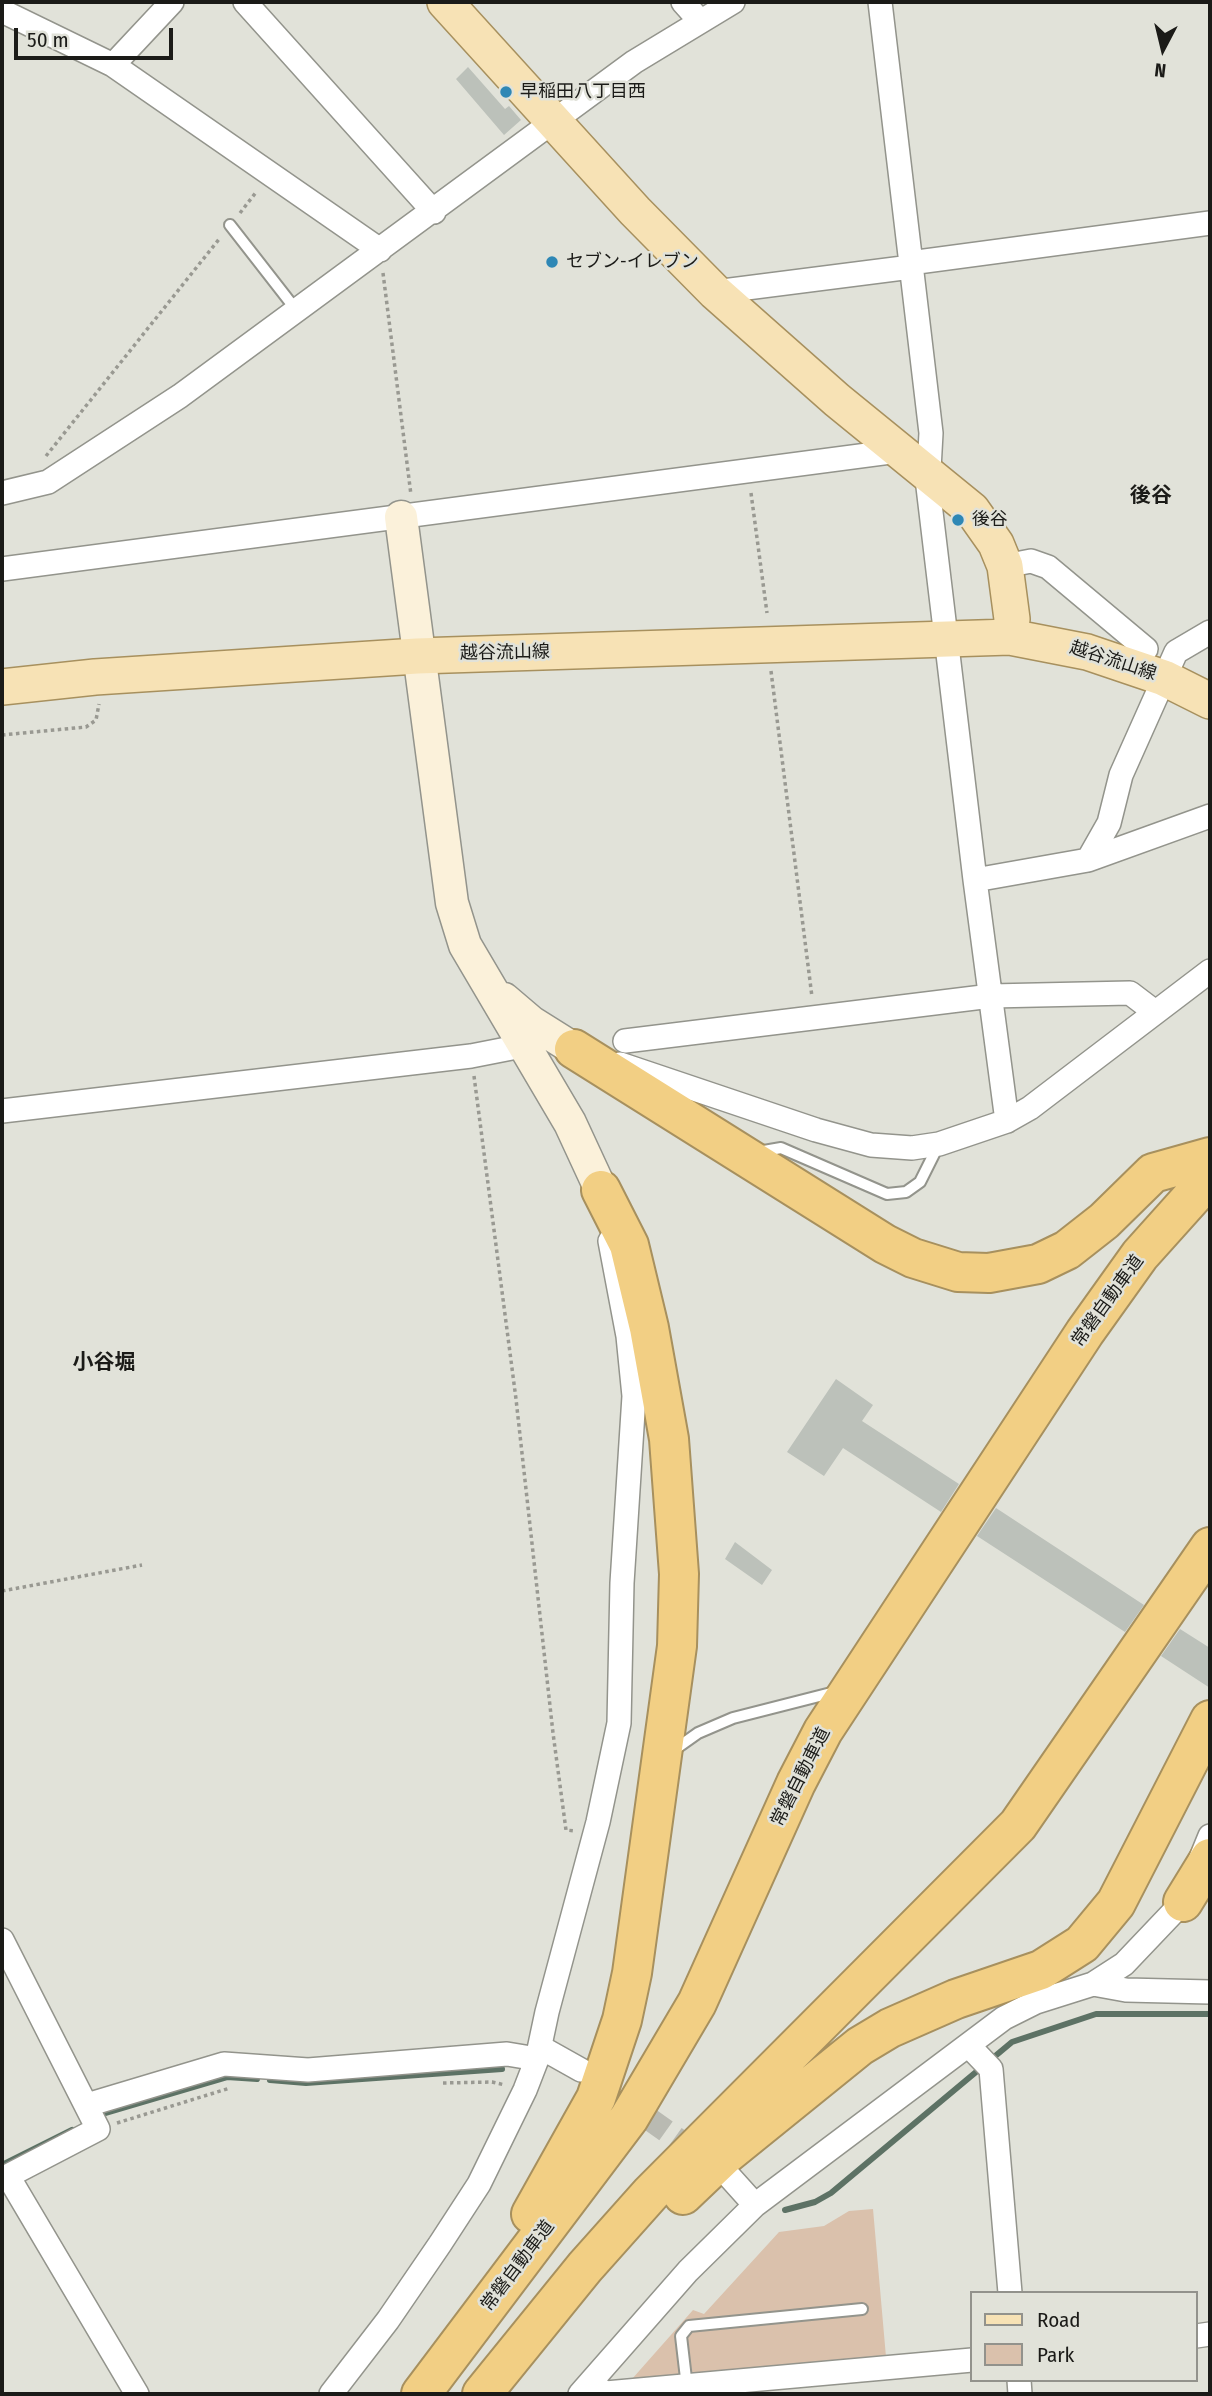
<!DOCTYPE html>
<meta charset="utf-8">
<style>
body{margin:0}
#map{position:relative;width:1212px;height:2396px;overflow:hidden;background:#e1e2d9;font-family:"Fira Sans Condensed",sans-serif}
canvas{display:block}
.frame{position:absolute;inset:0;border:4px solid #1b1b18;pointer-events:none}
.legend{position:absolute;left:970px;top:2291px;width:228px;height:91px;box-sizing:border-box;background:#e1e2d9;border:2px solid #92928c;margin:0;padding:9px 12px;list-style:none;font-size:21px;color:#1b1b18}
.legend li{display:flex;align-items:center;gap:14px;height:35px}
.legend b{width:35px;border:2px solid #92928c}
.north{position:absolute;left:1128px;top:14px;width:70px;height:70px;-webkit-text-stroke:5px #e1e2d9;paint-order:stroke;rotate:187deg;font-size:19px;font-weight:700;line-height:28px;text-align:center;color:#1b1b18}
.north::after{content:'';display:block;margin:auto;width:24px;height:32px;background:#1b1b18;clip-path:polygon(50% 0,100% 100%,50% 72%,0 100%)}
.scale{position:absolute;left:14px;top:28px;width:159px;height:32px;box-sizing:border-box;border:4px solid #1b1b18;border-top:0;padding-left:9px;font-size:21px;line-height:24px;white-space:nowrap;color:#1b1b18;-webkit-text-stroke:5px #e1e2d9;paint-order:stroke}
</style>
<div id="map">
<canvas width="1212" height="2396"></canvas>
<div class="frame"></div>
<ul class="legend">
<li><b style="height:9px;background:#f7e2b5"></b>Road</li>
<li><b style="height:19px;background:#dac1ac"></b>Park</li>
</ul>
<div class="north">N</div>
<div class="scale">50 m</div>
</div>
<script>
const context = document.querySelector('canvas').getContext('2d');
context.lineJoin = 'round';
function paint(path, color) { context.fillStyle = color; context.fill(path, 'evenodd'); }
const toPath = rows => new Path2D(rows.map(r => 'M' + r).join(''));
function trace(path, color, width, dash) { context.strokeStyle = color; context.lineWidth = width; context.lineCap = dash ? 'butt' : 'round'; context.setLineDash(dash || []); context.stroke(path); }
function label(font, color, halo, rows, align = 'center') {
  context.font = font + ' "Fira Sans Condensed","Noto Sans JP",sans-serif'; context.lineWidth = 5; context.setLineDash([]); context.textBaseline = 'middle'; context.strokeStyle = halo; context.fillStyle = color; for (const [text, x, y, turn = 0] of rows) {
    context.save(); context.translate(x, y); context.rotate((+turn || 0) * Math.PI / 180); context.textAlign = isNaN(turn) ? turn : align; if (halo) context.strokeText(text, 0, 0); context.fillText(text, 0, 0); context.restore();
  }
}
paint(toPath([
 [873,2209,886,2357,632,2379,693,2310,704,2314,779,2232,824,2226,849,2211]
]), '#dac1ac');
trace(toPath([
 [270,2080,306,2083,502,2069],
 [105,2113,227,2077,257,2079],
 [2,2165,72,2130],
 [785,2210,815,2202,831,2193,1012,2042,1096,2014,1210,2014]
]), '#5d7265', 6);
paint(toPath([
 [468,67,505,109,509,106,521,120,504,135,456,79],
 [836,1379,873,1405,862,1421,959,1484,941,1512,843,1448,824,1476,787,1452],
 [996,1508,1144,1605,1125,1632,977,1536],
 [735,1542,772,1570,762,1585,725,1559],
 [1180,1629,1210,1648,1210,1688,1161,1656]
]), '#bcc1ba');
trace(toPath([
 [592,2078,701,2156]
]), '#b9bab2', 23, [23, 11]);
const lane = toPath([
 [230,225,297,311],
 [758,1152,781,1148,887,1194,906,1192,920,1182,938,1146],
 [674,1750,698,1733,733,1718,835,1692],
 [687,2387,681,2336,689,2326,862,2309]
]);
const street = toPath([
 [245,2,434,212],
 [683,2,700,21],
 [880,2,931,433,928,487,975,880,1007,1121],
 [2,11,113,65,380,250],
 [113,65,172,2],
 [910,263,1210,223],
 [715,292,911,267],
 [2,493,48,482,180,396,634,62,733,2],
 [1005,566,1031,561,1048,567,1146,649],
 [2,569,898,451],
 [1088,860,1109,823,1121,775,1176,652,1210,632],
 [975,880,1088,860,1210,816],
 [625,1041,991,996,1130,993,1155,1012],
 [620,1064,816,1130,871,1145,912,1148,939,1144,1007,1121,1030,1108,1210,971],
 [2,1111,471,1056,522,1046],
 [2,1940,98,2129,2,2179],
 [1093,1984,1126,1990,1210,1992],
 [969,2046,991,2069,1010,2293],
 [540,2047,581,2070],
 [87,2105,224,2064,308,2070,507,2054,537,2059],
 [728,2175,755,2205],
 [8,2176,137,2394],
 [1196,2336,1210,2334],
 [1019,2380,1020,2394],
 [589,2384,606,2393,972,2360],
 [331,2394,388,2320,440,2244,479,2184,525,2090,537,2059,547,2012,598,1822,619,1723,622,1583,634,1396,628,1336,610,1241],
 [580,2394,688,2271,755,2205,1004,2018,1036,2002,1093,1984,1124,1964,1183,1902,1210,1836]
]);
const secondary = toPath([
 [401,517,452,903,465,945,570,1123,601,1190],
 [504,999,531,1022,574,1049]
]);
const primary = toPath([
 [445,2,635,211,715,292,837,400,972,510,996,544,1005,566,1012,619,1010,637],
 [2,687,95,677,417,656,1010,637,1087,652,1164,678,1210,701]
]);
const highway = toPath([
 [574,1049,885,1244,913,1258,958,1272,989,1273,1038,1264,1067,1250,1104,1221,1153,1173,1210,1157],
 [1183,1902,1210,1858],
 [683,2195,724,2156,860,2046,890,2028,956,1999,1041,1970,1082,1944,1116,1903,1210,1720],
 [531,2214,596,2098,622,2020,632,1973,677,1646,679,1574,669,1439,649,1328,629,1245,601,1190],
 [421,2394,629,2118,697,2003,796,1783,823,1731,1085,1332,1140,1255,1210,1177],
 [482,2394,585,2267,651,2193,1018,1825,1210,1547]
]);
trace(lane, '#93948c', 14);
trace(street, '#93948c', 26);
trace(secondary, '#93948c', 35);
trace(primary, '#a7905e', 38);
trace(highway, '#a7905e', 42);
trace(toPath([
 [240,213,257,191],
 [383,273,411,495],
 [46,456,220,238],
 [751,493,767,613],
 [771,671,812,997],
 [2,735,86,727,96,720,99,704],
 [474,1076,516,1399,553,1733,566,1830,575,1831],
 [2,1591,142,1565],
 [443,2083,492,2082,505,2085],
 [117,2123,230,2088]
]), '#999992', 3.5, [3.5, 3.5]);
trace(lane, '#fff', 10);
trace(street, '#fff', 23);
trace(secondary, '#fbf1da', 32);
trace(primary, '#f7e2b5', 35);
trace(highway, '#f2cf84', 38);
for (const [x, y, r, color] of [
 [506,92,7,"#2e87b5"],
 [552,262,7,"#2e87b5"],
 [958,520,7,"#2e87b5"]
]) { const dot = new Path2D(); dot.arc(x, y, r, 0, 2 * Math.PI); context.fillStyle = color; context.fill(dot); trace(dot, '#e1e2d9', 2.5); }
label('18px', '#1b1b18', '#e1e2d9', [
 ["早稲田八丁目西",520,92],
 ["セブン-イレブン",566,262],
 ["後谷",972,520]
], 'left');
label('18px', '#1b1b18', '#e1e2d9', [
 ["越谷流山線",505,653,-1],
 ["越谷流山線",1113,661,18],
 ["常磐自動車道",1108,1301,-54],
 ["常磐自動車道",801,1777,-63],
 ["常磐自動車道",518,2266,-53]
]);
label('bold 21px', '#1b1b18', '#e1e2d9', [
 ["後谷",1151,496],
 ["小谷堀",104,1363]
]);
</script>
